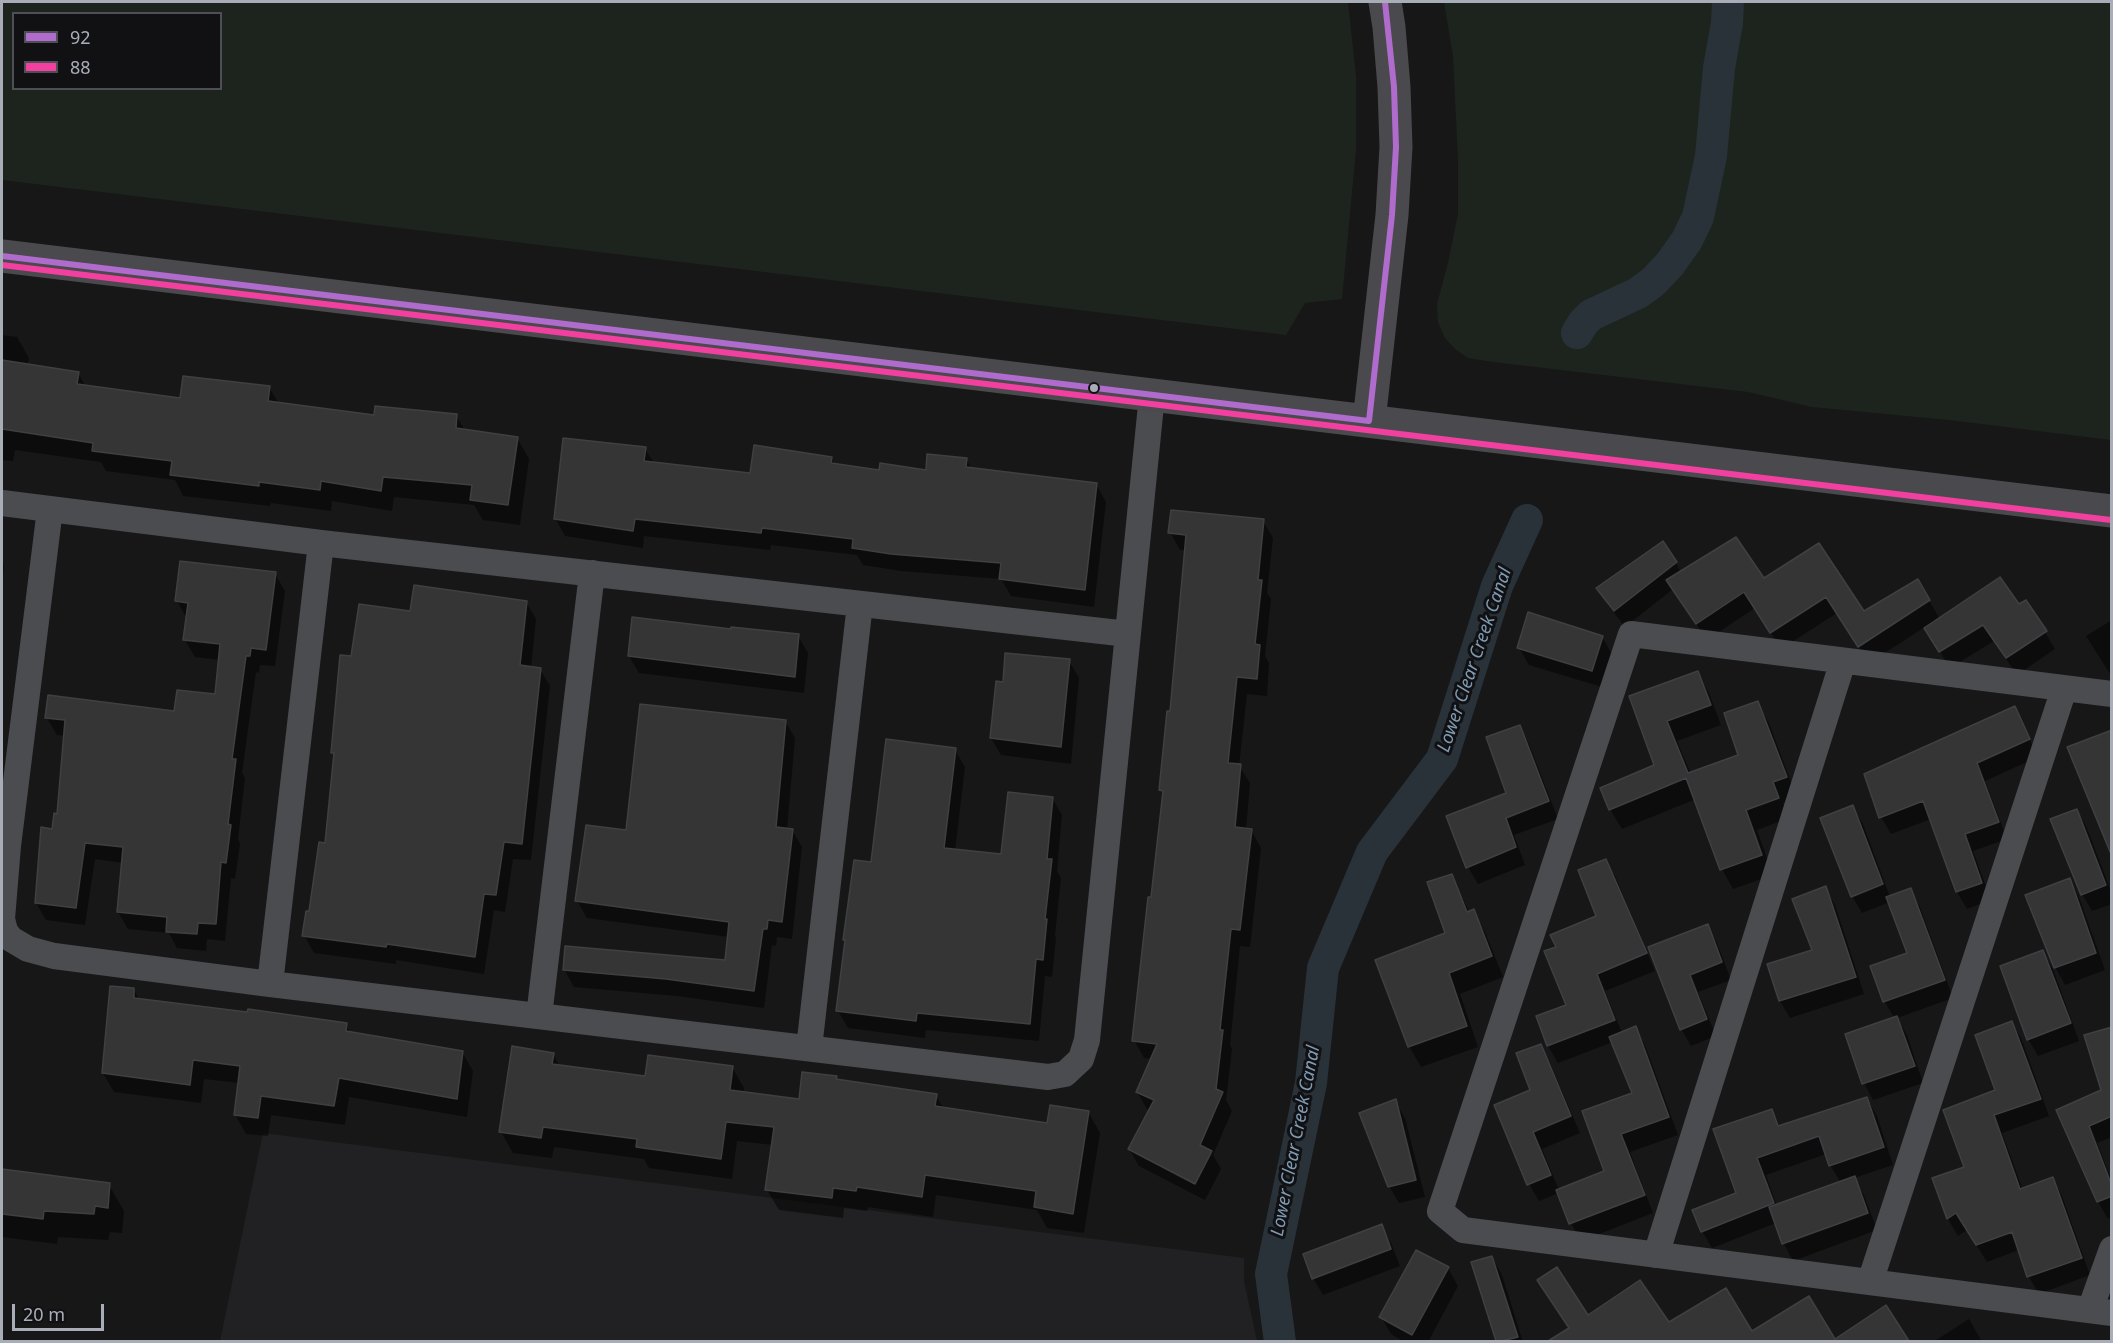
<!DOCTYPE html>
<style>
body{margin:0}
#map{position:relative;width:2113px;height:1343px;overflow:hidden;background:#171717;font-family:"Noto Sans",sans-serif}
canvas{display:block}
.frame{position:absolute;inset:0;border:3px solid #a8adb8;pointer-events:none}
.legend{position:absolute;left:12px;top:12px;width:210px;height:78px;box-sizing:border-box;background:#111113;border:2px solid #4d4f55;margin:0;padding:8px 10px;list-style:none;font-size:18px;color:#a8adb8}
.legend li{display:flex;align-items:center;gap:12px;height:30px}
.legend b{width:30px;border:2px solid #4d4f55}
.scale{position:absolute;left:12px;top:1304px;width:92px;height:27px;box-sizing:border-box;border:3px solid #a8adb8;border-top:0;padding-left:8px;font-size:18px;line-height:21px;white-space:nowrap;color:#a8adb8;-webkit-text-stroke:4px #111113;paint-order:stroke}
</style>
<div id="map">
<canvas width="2113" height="1343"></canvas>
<div class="frame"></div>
<ul class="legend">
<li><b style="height:8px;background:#b06ccc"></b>92</li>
<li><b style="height:8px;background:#f240a1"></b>88</li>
</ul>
<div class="scale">20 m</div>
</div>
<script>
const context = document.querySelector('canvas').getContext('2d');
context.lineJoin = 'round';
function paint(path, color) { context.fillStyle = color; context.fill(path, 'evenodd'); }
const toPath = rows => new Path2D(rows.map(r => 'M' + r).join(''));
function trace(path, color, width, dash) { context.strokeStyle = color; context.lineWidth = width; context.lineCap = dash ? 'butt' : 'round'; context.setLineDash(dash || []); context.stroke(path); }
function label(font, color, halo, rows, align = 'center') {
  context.font = font + ' "Noto Sans",sans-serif'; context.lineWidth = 6; context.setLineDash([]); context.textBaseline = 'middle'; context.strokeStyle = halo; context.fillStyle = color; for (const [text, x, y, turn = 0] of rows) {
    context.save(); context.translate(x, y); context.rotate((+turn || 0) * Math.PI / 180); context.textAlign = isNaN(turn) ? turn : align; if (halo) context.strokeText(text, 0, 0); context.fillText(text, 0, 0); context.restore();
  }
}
paint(toPath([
 [263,1133,1244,1258,1244,1281,1257,1341,220,1341]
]), '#212123');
paint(toPath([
 [2,2,1348,2,1356,76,1356,149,1342,299,1305,303,1286,335,2,180],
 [14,14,220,14,220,88,14,88],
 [1444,2,2111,2,2111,440,1949,420,1812,407,1748,392,1493,362,1468,358,1455,349,1445,338,1438,322,1437,304,1448,263,1458,214,1458,160,1453,56]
]), '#1d241e');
paint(toPath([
 [2,335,17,337,29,358,27,366,78,373,86,387,182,400,269,387,279,404,375,417,456,415,465,431,517,438,529,459,520,525,483,520,474,505,394,497,392,511,332,501,331,511,271,503,270,506,183,496,175,480,106,471,101,462,15,450,13,461,2,460],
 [645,449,654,463,751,475,831,458,835,465,880,472,927,471,966,459,972,469,1096,484,1106,502,1094,607,1011,596,1001,579,901,571,863,565,857,555,771,545,770,550,644,536,643,548,565,536,555,518],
 [1263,521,1273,538,1267,593,1271,599,1265,656,1269,663,1267,696,1247,694,1239,766,1250,783,1246,830,1251,830,1261,848,1250,947,1240,946,1230,1045,1232,1049,1226,1100,1232,1111,1213,1155,1221,1169,1205,1200,1139,1166,1129,1149,1150,1110,1147,1109,1137,1092,1152,1059,1144,1058,1134,1040,1164,796,1161,790,1172,713,1186,550,1180,550,1170,532],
 [1819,545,1863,613,1917,581,1940,619,2018,606,2045,632,2055,649,2017,675,1994,641,1950,668,1925,627,1869,663,1837,613,1781,649,1755,608,1707,640,1673,589,1625,627,1608,605,1598,588,1676,563,1681,573,1763,580],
 [2,561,4,565,2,591],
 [275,574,285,591,275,666,260,665,259,673,256,672,242,773,245,778,238,839,240,844,235,879,231,878,225,941,207,939,206,951,177,948,169,933,128,929,118,912,123,863,95,859,85,925,46,920,36,903,42,829,53,831,58,816,65,736,57,735,47,718,176,712,216,696,220,660,195,657,185,640,187,619,177,601],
 [526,602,536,619,531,668,540,669,550,686,531,860,513,859,505,912,494,910,484,974,396,960,396,964,314,953,304,935,326,844,335,757,332,752,353,658,412,612],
 [2112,620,2112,677,2086,636],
 [732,631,798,636,808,653,804,693,639,673,629,656],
 [1602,637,1612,654,1602,687,1529,665,1519,648],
 [1069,661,1079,678,1071,764,1001,755,991,738,1004,684],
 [1697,673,1709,693,1721,725,1677,741,1691,774,1740,755,1757,703,1769,723,1797,798,1783,803,1789,818,1757,830,1773,875,1733,889,1722,869,1696,799,1622,829,1610,809,1656,766,1631,697],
 [2014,708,2038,757,1985,781,2007,839,1973,851,1991,900,1967,909,1957,892,1931,819,1891,834,1881,817],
 [785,721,795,738,787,829,792,830,802,847,792,939,777,937,776,946,772,945,764,1008,677,996,574,987,564,969,726,961,729,937,587,918,577,901,628,832],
 [1520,727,1529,744,1558,819,1514,835,1525,865,1478,884,1468,867,1507,794],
 [955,750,965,767,955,851,1003,856,1052,798,1062,815,1057,871,1061,878,1055,935,1056,938,1052,977,1045,976,1039,1041,926,1030,925,1038,848,1028,838,1011,846,943,844,939,872,864],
 [1853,807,1863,824,1890,897,1911,890,1920,907,1953,998,1897,1018,1907,1035,1923,1083,1873,1100,1864,1083,1895,1019,1885,1002,1872,967,1908,954,1890,902,1862,913,1852,896],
 [2077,810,2087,828,2112,894,2112,904,2092,911,2082,894],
 [1606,861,1616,878,1655,971,1605,991,1622,1033,1635,1028,1645,1045,1678,1135,1630,1152,1653,1213,1581,1241,1571,1223,1559,1193,1539,1201,1529,1184,1496,1105,1532,1090,1540,1046,1550,1063,1580,1133,1542,1149,1559,1190,1606,1172,1634,1094,1613,1042,1558,1063,1548,1046,1538,1017,1568,1006,1558,948,1598,917],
 [1451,876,1470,913,1473,911,1485,932,1503,977,1460,994,1478,1047,1421,1067,1409,1046,1447,934],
 [2070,880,2079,897,2105,970,2065,985,2055,967],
 [1825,888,1835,905,1864,994,1790,1018,1780,1001,1769,965,1814,951],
 [1707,926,1717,943,1731,980,1698,992,1716,1036,1691,1046,1681,1029,1650,948],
 [2043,952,2053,969,2079,1041,2038,1056,2028,1039],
 [133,989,140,1000,346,1025,351,1033,462,1052,473,1071,467,1117,349,1097,345,1125,271,1115,268,1136,246,1134,235,1114,239,1083,204,1079,201,1103,114,1092,103,1073],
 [2012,1023,2022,1040,2049,1116,2002,1133,2023,1190,2053,1179,2062,1196,2090,1275,2039,1294,2029,1277,2019,1250,1987,1262,1967,1230,1958,1236,1948,1219,1934,1179,1966,1168,1997,1091],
 [553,1054,560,1067,646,1078,732,1067,744,1088,743,1094,800,1100,836,1078,838,1081,936,1096,944,1109,1048,1125,1088,1112,1100,1133,1084,1233,1047,1228,1037,1210,936,1195,933,1217,868,1207,867,1211,844,1208,843,1218,779,1210,767,1190,773,1145,737,1141,732,1179,649,1168,644,1159,554,1147,552,1158,513,1153,501,1132],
 [2112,1088,2112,1137,2097,1143,2112,1181,2112,1217,2108,1219,2098,1202,2058,1111],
 [1867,1099,1877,1116,1893,1165,1854,1178,1864,1195,1877,1230,1793,1261,1784,1244,1776,1223,1712,1248,1702,1231,1738,1194,1771,1111,1780,1127],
 [1826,1154,1830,1165,1841,1183,1777,1206,1766,1175],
 [1395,1101,1405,1118,1425,1197,1399,1203,1389,1186],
 [2,1171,109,1185,124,1211,122,1233,110,1232,108,1240,58,1237,57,1244,2,1237],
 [1381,1226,1391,1243,1400,1266,1323,1295,1313,1278],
 [1492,1257,1502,1275,1523,1342,1497,1342,1472,1263],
 [1448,1268,1458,1286,1428,1342,1404,1342,1391,1334,1381,1317],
 [1549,1298,1588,1317,1834,1341,1885,1307,1907,1342,1578,1342],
 [1969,1319,1982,1342,1933,1342]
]), '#0007');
trace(toPath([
 [1577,333,1583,323,1591,315,1638,293,1653,282,1670,264,1687,240,1698,217,1711,156,1719,68,1727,23,1728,2],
 [1280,1342,1271,1274,1311,1083,1323,968,1372,852,1442,759,1497,586,1527,520]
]), '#2a3239', 32);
const building = toPath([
 [2,360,79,372,77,384,180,398,183,376,270,386,268,401,374,415,375,406,457,414,456,428,518,437,508,505,470,500,472,485,383,477,381,491,321,481,320,490,259,482,259,486,170,475,172,461,92,451,93,443,2,429,2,360],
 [563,438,646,447,644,461,750,473,754,445,832,457,831,463,879,470,880,463,926,470,927,454,967,458,966,467,1097,483,1085,590,999,579,1001,563,891,554,852,548,853,539,762,528,761,533,635,519,633,531,554,519,563,438],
 [1171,510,1264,519,1258,580,1262,580,1255,644,1260,645,1257,679,1237,677,1228,763,1241,764,1235,827,1252,829,1240,930,1231,929,1220,1030,1223,1030,1216,1089,1223,1092,1200,1145,1212,1151,1195,1184,1128,1149,1154,1100,1136,1092,1157,1044,1132,1041,1148,897,1151,897,1163,791,1159,790,1167,711,1170,711,1186,535,1168,533,1171,510],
 [1736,537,1764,578,1819,543,1864,611,1918,579,1930,600,1858,647,1826,597,1770,633,1744,592,1696,624,1666,580,1736,537],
 [1663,541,1677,562,1614,611,1596,588,1663,541],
 [180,561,276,572,266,650,251,648,250,656,246,656,232,759,236,759,228,824,231,825,226,863,221,862,216,924,198,923,197,934,166,932,167,917,117,912,123,847,85,843,76,908,35,903,41,827,52,829,54,813,57,814,65,720,45,718,48,695,174,711,177,690,215,694,220,644,183,640,188,603,175,601,180,561],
 [2000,577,2019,604,2026,600,2047,631,2006,658,1983,625,1939,652,1924,628,2000,577],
 [414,585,527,601,520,665,541,668,522,844,504,842,496,895,484,894,475,957,387,944,386,947,302,936,306,911,309,911,319,842,325,843,334,753,331,753,340,655,351,656,359,604,410,611,414,585],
 [1528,612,1603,636,1592,671,1517,648,1528,612],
 [632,617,731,629,731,627,799,634,795,677,628,656,632,617],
 [1005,653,1070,659,1061,747,990,738,996,681,1003,682,1005,653],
 [1698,671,1711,705,1667,721,1688,773,1738,755,1724,713,1758,701,1787,777,1773,782,1779,798,1746,810,1762,855,1720,870,1686,778,1609,810,1600,788,1654,765,1629,696,1698,671],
 [640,704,786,720,776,827,793,829,782,922,768,920,767,929,763,929,754,991,666,979,563,970,565,946,725,960,729,922,575,901,586,825,626,830,640,704],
 [2015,706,2030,739,1977,763,1999,822,1965,834,1982,883,1956,892,1923,801,1879,818,1864,774,2015,706],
 [1520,725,1549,801,1506,818,1516,847,1466,868,1446,816,1506,793,1486,737,1520,725],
 [2112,730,2112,853,2111,854,2067,747,2112,730],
 [886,739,956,748,944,848,1001,854,1008,792,1053,797,1047,859,1052,859,1045,919,1047,919,1043,960,1036,959,1030,1024,917,1013,916,1021,836,1011,845,940,843,940,854,860,871,862,886,739],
 [1853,805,1883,884,1851,897,1820,818,1853,805],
 [2077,809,2106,885,2081,895,2050,819,2077,809],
 [1606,859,1647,953,1597,974,1615,1020,1547,1046,1536,1016,1566,1005,1544,951,1556,947,1550,935,1596,916,1578,870,1606,859],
 [1452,874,1467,912,1474,909,1492,956,1449,973,1467,1026,1408,1047,1375,960,1445,933,1427,882,1452,874],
 [2070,878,2096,953,2054,968,2025,895,2070,878],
 [1826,886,1856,977,1779,1001,1767,964,1812,950,1792,899,1826,886],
 [1911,888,1945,980,1883,1002,1870,966,1907,953,1886,897,1911,888],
 [1708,924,1722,962,1690,975,1707,1019,1680,1030,1648,947,1708,924],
 [2043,950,2071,1023,2027,1040,2000,966,2043,950],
 [110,986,134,988,134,998,247,1012,248,1009,347,1023,346,1031,463,1051,457,1099,339,1078,334,1106,261,1096,258,1118,234,1115,240,1066,193,1060,190,1085,102,1073,110,986],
 [1897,1016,1915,1066,1862,1084,1845,1034,1897,1016],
 [2012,1021,2041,1099,1994,1115,2020,1189,2053,1177,2082,1258,2027,1277,2012,1232,1976,1245,1956,1213,1947,1219,1932,1178,1964,1167,1943,1110,1995,1090,1975,1035,2012,1021],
 [1636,1026,1669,1117,1621,1134,1645,1195,1569,1224,1556,1190,1604,1171,1582,1111,1632,1093,1609,1037,1636,1026],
 [2112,1027,2112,1116,2089,1126,2112,1186,2112,1196,2097,1202,2056,1110,2101,1090,2084,1035,2112,1027],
 [1541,1044,1571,1116,1533,1132,1551,1175,1527,1185,1494,1105,1530,1090,1516,1053,1541,1044],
 [512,1046,554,1053,552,1064,645,1076,648,1055,733,1066,730,1090,799,1099,802,1072,837,1076,836,1079,937,1094,935,1106,1047,1123,1050,1105,1089,1111,1073,1214,1034,1207,1036,1191,925,1175,922,1197,857,1187,856,1191,833,1188,832,1198,765,1190,774,1127,726,1122,721,1159,636,1147,637,1139,543,1127,541,1138,499,1132,512,1046],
 [1867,1097,1884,1147,1829,1166,1819,1136,1757,1158,1774,1203,1701,1232,1692,1210,1736,1193,1713,1129,1772,1109,1778,1126,1867,1097],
 [1396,1099,1416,1180,1388,1187,1359,1113,1396,1099],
 [2,1169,110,1183,108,1208,95,1206,94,1214,44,1211,43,1219,2,1214,2,1169],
 [1855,1176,1868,1213,1782,1244,1769,1207,1855,1176],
 [1382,1224,1391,1249,1312,1279,1303,1254,1382,1224],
 [1416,1250,1449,1267,1412,1335,1379,1317,1416,1250],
 [1492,1256,1518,1337,1502,1341,1496,1341,1471,1262,1492,1256],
 [1557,1267,1588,1315,1640,1280,1669,1322,1726,1288,1752,1331,1809,1296,1835,1339,1886,1305,1909,1341,1548,1341,1569,1328,1537,1280,1557,1267]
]);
paint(building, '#353536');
trace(building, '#3f4043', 1.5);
trace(toPath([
 [2,503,321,543,1128,634],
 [50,509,8,846,2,919,5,931,11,939,28,949,54,956,270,984,1048,1077,1065,1074,1081,1059,1087,1040,1152,395],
 [2112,694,1631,634,1440,1211,1463,1230,2112,1313],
 [270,984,321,543],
 [539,1016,592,573],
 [809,1048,860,604],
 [1656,1255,1843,661],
 [1870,1282,2064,689],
 [2090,1310,2112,1249]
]), '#4b4c50', 26);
trace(toPath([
 [2,256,2112,511],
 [1369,421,1392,215,1396,147,1394,87,1389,27,1385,2]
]), '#4a4a4e', 33);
trace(toPath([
 [2,256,1369,421],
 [1369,421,1392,215,1396,147,1394,87,1385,2]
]), '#b06ccc', 6);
trace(toPath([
 [2,265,2111,520]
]), '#f240a1', 6);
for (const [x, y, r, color] of [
 [1094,388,5,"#a8adb8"]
]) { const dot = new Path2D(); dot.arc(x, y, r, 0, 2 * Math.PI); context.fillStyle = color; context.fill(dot); trace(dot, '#111113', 2); }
label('italic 18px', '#7f9bb3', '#111113', [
 ["Lower Clear Creek Canal",1475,660,-71],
 ["Lower Clear Creek Canal",1296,1141,-79]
]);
</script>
